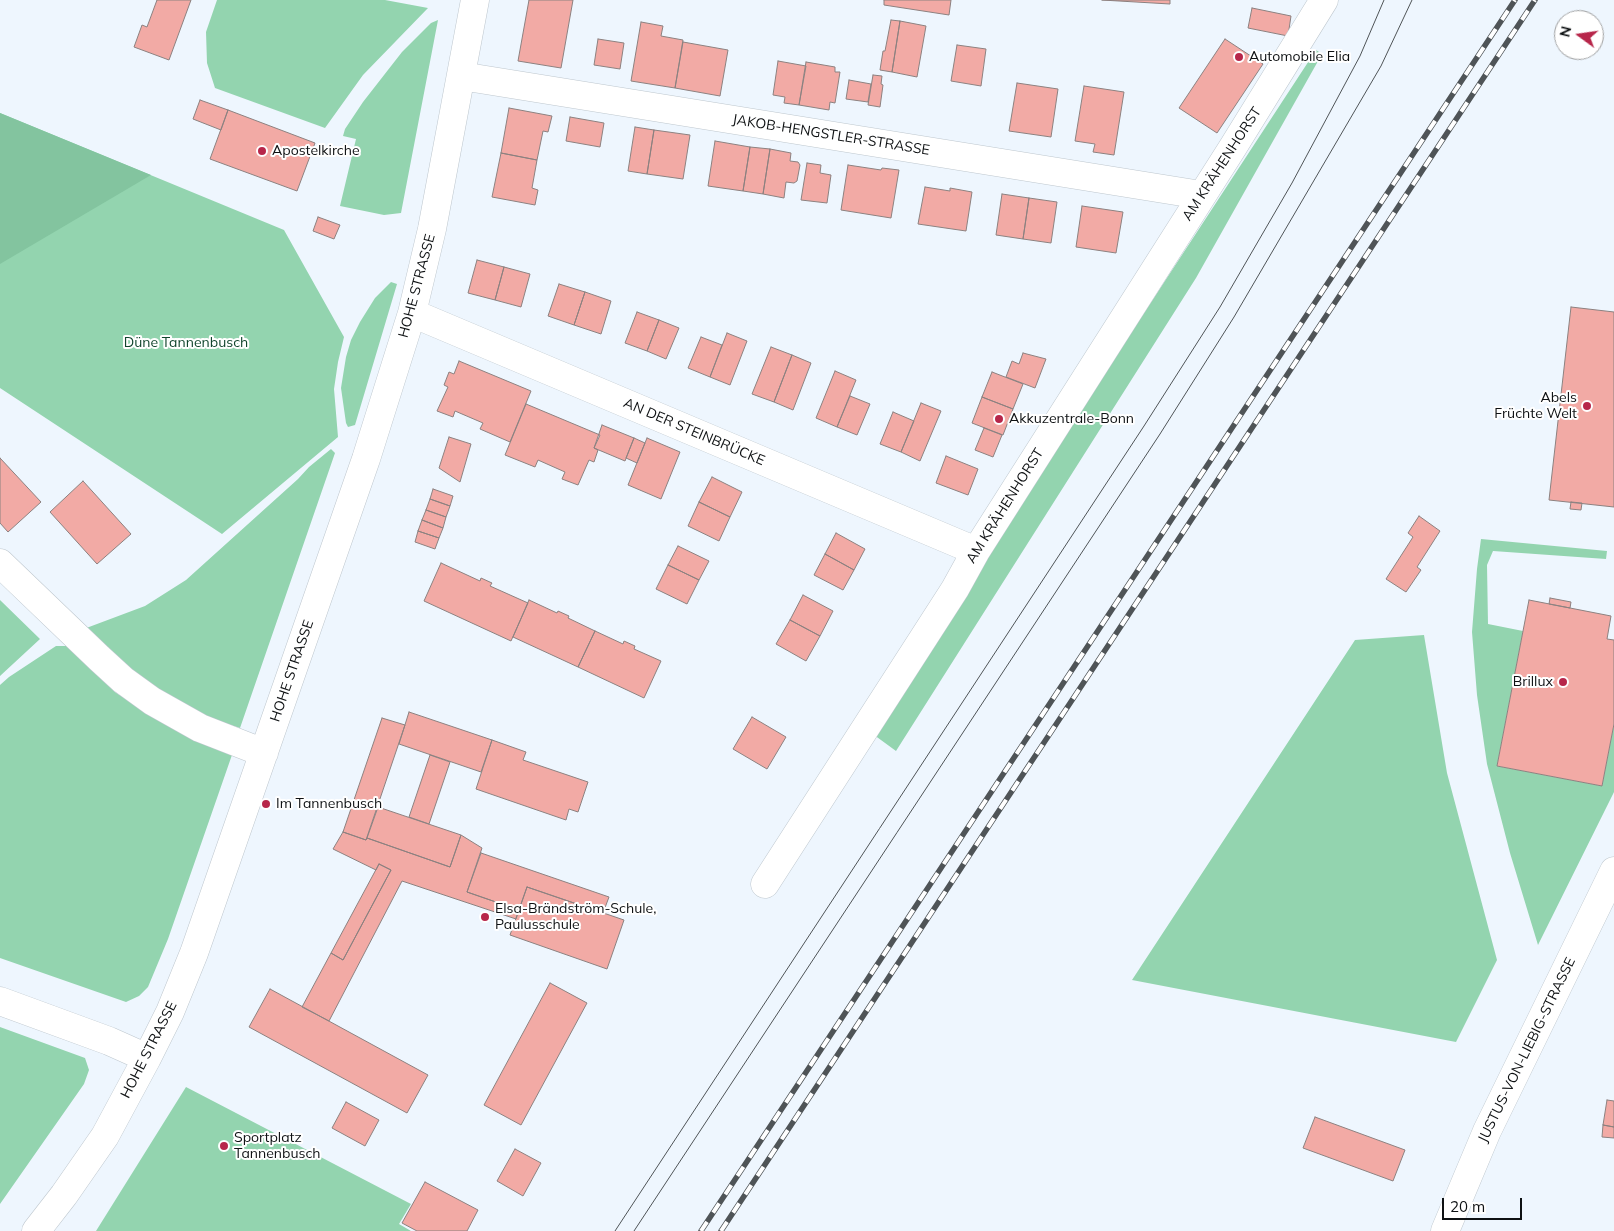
<!DOCTYPE html>
<meta charset="utf-8">
<style>
body{margin:0}
#map{position:relative;width:1614px;height:1231px;overflow:hidden;background:#eef6fe;font-family:Mulish,sans-serif}
canvas{display:block}
.north{position:absolute;left:1554px;top:10px;width:50px;height:50px;box-sizing:border-box;background:#fff;border:1px solid #9fa0a1;border-radius:50%;rotate:284deg;font-size:14px;font-weight:700;line-height:20px;text-align:center;color:#0e1113}
.north::after{content:'';display:block;margin:auto;width:18px;height:22px;background:#b7264a;clip-path:polygon(50% 0,100% 100%,50% 72%,0 100%)}
.scale{position:absolute;left:1442px;top:1198px;width:80px;height:22px;box-sizing:border-box;border:2px solid #0e1113;border-top:0;padding-left:6px;font-size:15px;line-height:18px;white-space:nowrap;color:#0e1113;-webkit-text-stroke:4px #fff;paint-order:stroke}
</style>
<div id="map">
<canvas width="1614" height="1231"></canvas>
<div class="north">N</div>
<div class="scale">20 m</div>
</div>
<script>
const context = document.querySelector('canvas').getContext('2d');
context.lineJoin = 'round';
function paint(path, color) { context.fillStyle = color; context.fill(path, 'evenodd'); }
const toPath = rows => new Path2D(rows.map(r => 'M' + r).join(''));
function trace(path, color, width, dash) { context.strokeStyle = color; context.lineWidth = width; context.lineCap = dash ? 'butt' : 'round'; context.setLineDash(dash || []); context.stroke(path); }
function label(font, color, halo, rows, align = 'center') {
  context.font = font + ' Mulish,sans-serif'; context.lineWidth = 4; context.setLineDash([]); context.textBaseline = 'middle'; context.strokeStyle = halo; context.fillStyle = color; for (const [text, x, y, turn = 0] of rows) {
    context.save(); context.translate(x, y); context.rotate((+turn || 0) * Math.PI / 180); context.textAlign = isNaN(turn) ? turn : align; if (halo) context.strokeText(text, 0, 0); context.fillText(text, 0, 0); context.restore();
  }
}
paint(toPath([
 [217,0,385,0,428,8,363,75,325,128,215,88,207,63,206,32],
 [438,20,401,213,384,215,340,206,356,139,343,136,345,129,363,102,402,52,431,23],
 [1316,50,1322,54,1196,278,896,751,870,732],
 [0,113,284,230,344,337,338,362,334,389,338,437,222,534,0,388],
 [391,282,397,284,355,425,348,427,346,423,341,388,346,357,351,340,360,322,375,298],
 [331,449,335,453,240,728,197,715,158,697,81,630,145,606,186,580,298,479,309,467],
 [1481,539,1607,551,1606,559,1493,551,1487,565,1488,624,1523,631,1497,766,1602,786,1614,724,1614,792,1538,945,1510,853,1487,764,1477,695,1472,632,1477,569],
 [0,600,40,639,0,676],
 [1424,635,1447,773,1497,960,1456,1042,1132,980,1355,640],
 [56,646,67,646,115,692,165,724,233,752,168,939,148,987,139,996,126,1002,0,958,0,685,9,677],
 [0,1027,85,1058,89,1070,84,1084,0,1204],
 [186,1087,411,1204,399,1224,411,1231,96,1231]
]), '#93d4af');
paint(toPath([
 [0,113,151,175,0,264]
]), '#83c49f');
const building = toPath([
 [157,0,191,0,169,60,134,47,142,25,147,27,157,0],
 [529,0,573,0,561,68,518,61,529,0],
 [884,0,951,0,949,15,884,5,884,0],
 [1102,0,1170,0,1170,4,1102,0],
 [1252,8,1291,16,1288,36,1248,28,1252,8],
 [891,20,900,21,892,72,880,70,883,51,885,51,891,20],
 [900,21,926,26,917,77,892,72,900,21],
 [641,22,663,26,661,36,683,40,675,88,631,81,641,22],
 [598,39,624,43,620,69,594,65,598,39],
 [1225,39,1263,64,1217,133,1179,108,1225,39],
 [683,42,728,50,720,96,675,88,683,42],
 [957,45,986,49,981,86,951,81,957,45],
 [778,61,806,66,799,105,784,103,785,97,773,95,778,61],
 [806,62,835,67,835,72,840,72,835,103,830,102,829,110,799,105,806,62],
 [873,75,882,76,881,84,883,85,880,107,868,105,873,75],
 [849,80,871,84,868,102,846,99,849,80],
 [1017,83,1058,89,1051,137,1009,131,1017,83],
 [1084,86,1124,92,1114,155,1093,152,1095,144,1075,141,1084,86],
 [200,100,228,110,221,130,193,119,200,100],
 [509,108,552,116,548,132,543,131,537,160,501,153,509,108],
 [228,110,315,143,297,191,210,159,228,110],
 [570,117,604,123,600,147,566,141,570,117],
 [635,127,654,130,647,174,628,171,635,127],
 [654,130,690,135,683,179,647,174,654,130],
 [715,141,750,147,743,191,708,186,715,141],
 [750,147,770,149,763,194,743,191,750,147],
 [770,149,791,153,790,161,798,162,800,165,797,181,794,183,786,182,784,198,763,194,770,149],
 [501,153,537,160,532,188,538,190,535,205,492,197,501,153],
 [807,163,821,165,820,173,831,175,827,203,801,200,807,163],
 [848,165,881,170,882,168,899,170,891,218,841,210,848,165],
 [925,187,950,191,950,188,972,192,966,231,918,224,925,187],
 [1002,194,1029,198,1023,239,996,235,1002,194],
 [1029,198,1057,202,1051,243,1023,239,1029,198],
 [1082,206,1123,212,1116,253,1076,247,1082,206],
 [318,217,340,225,334,239,313,231,318,217],
 [477,260,504,267,495,300,468,293,477,260],
 [504,267,530,274,521,307,495,300,504,267],
 [559,284,585,292,574,325,548,316,559,284],
 [585,292,611,301,601,334,574,325,585,292],
 [1571,307,1614,312,1614,507,1549,500,1571,307],
 [637,312,659,320,647,351,625,343,637,312],
 [659,320,679,328,666,359,647,351,659,320],
 [727,333,747,341,730,385,710,377,727,333],
 [701,337,722,345,710,377,688,368,701,337],
 [771,347,792,355,774,402,752,394,771,347],
 [1023,353,1046,359,1035,388,1006,377,1012,361,1019,364,1023,353],
 [792,355,811,363,793,410,774,402,792,355],
 [459,361,531,391,510,442,480,429,483,423,455,411,453,417,437,411,448,387,444,385,449,372,454,374,459,361],
 [835,371,856,380,837,427,816,418,835,371],
 [992,372,1023,384,1013,409,982,397,992,372],
 [850,396,870,404,857,435,837,427,850,396],
 [982,397,1013,409,1003,435,972,423,982,397],
 [921,403,941,411,920,461,901,452,921,403],
 [526,404,600,435,594,448,598,450,594,462,589,460,578,485,562,479,565,472,538,460,535,467,505,455,526,404],
 [893,412,914,421,901,452,880,444,893,412],
 [602,425,634,438,625,461,594,448,602,425],
 [984,428,1002,435,993,457,975,450,984,428],
 [449,437,471,444,460,482,439,468,449,437],
 [634,438,645,443,637,463,626,458,634,438],
 [647,438,680,452,661,499,628,485,647,438],
 [946,456,978,469,968,495,936,483,946,456],
 [0,458,41,502,8,532,0,523,0,458],
 [712,477,742,492,730,517,699,502,712,477],
 [83,481,131,534,97,564,50,512,83,481],
 [433,489,453,496,450,506,430,499,433,489],
 [430,499,450,506,446,517,426,510,430,499],
 [699,502,730,517,719,541,688,526,699,502],
 [1571,502,1582,503,1581,510,1570,509,1571,502],
 [426,510,446,517,443,528,422,520,426,510],
 [1419,516,1440,531,1417,567,1421,570,1406,592,1386,579,1413,537,1408,533,1419,516],
 [422,520,443,528,439,538,418,531,422,520],
 [418,531,439,538,435,549,415,542,418,531],
 [836,533,865,549,854,570,825,554,836,533],
 [678,546,709,561,699,580,668,565,678,546],
 [825,554,854,570,843,590,814,575,825,554],
 [441,563,480,581,481,578,492,583,490,586,528,603,511,641,424,601,441,563],
 [668,565,699,580,687,604,656,589,668,565],
 [803,595,833,611,820,636,790,620,803,595],
 [1550,598,1571,602,1570,608,1549,604,1550,598],
 [529,600,557,613,558,611,569,616,568,618,595,631,578,667,513,637,529,600],
 [1529,600,1611,616,1607,639,1614,640,1614,724,1602,786,1497,766,1529,600],
 [790,620,820,636,806,661,776,644,790,620],
 [595,631,623,644,624,641,635,646,634,649,661,661,644,698,578,667,595,631],
 [409,712,492,740,481,772,399,744,409,712],
 [752,717,786,737,767,769,733,749,752,717],
 [382,718,405,725,366,840,343,832,382,718],
 [492,740,526,752,523,760,588,782,578,812,569,809,566,820,476,789,492,740],
 [430,755,450,762,429,824,409,817,430,755],
 [378,807,461,835,450,867,367,838,378,807],
 [343,832,366,840,367,838,450,867,461,835,482,848,467,892,519,910,516,919,402,881,329,1021,302,1007,331,953,343,960,391,870,379,864,376,870,333,849,343,832],
 [481,853,609,897,603,913,527,887,519,910,467,892,481,853],
 [379,864,391,870,343,960,331,953,379,864],
 [527,887,624,920,607,969,510,935,527,887],
 [550,983,587,1003,521,1125,484,1105,550,983],
 [270,989,428,1075,407,1113,249,1027,270,989],
 [1607,1100,1614,1101,1614,1127,1603,1125,1607,1100],
 [346,1102,379,1120,365,1146,332,1128,346,1102],
 [1315,1117,1405,1150,1393,1181,1303,1148,1315,1117],
 [1603,1125,1614,1127,1614,1138,1602,1137,1603,1125],
 [515,1149,541,1163,523,1196,497,1181,515,1149],
 [425,1182,478,1210,467,1231,417,1231,402,1223,425,1182]
]);
paint(building, '#f2aaa5');
trace(building, '#8c8180', 1);
const minor = toPath([
 [461,76,1201,195],
 [412,313,976,551],
 [0,563,99,658,123,680,152,701,200,728,264,753],
 [765,884,955,589,976,551,1233,147,1324,0],
 [0,1001,109,1041,147,1058],
 [36,1231,64,1195,105,1136,147,1058,170,1012,194,953,366,459,412,313,432,229,475,0]
]);
const major = toPath([
 [1445,1231,1487,1131,1614,871]
]);
trace(minor, '#bec7ce', 29);
trace(major, '#bec7ce', 29);
trace(minor, '#fff', 28);
trace(major, '#fff', 28);
trace(toPath([
 [615,1231,1144,426,1220,307,1292,183,1360,56,1384,0],
 [634,1231,1160,434,1234,317,1381,66,1412,0]
]), '#4f5457', 1);
const rail = toPath([
 [701,1231,1515,0],
 [721,1231,1535,0]
]);
trace(rail, '#4f5457', 5.5);
trace(rail, '#fff', 4, [11]);
for (const [x, y, r, color] of [
 [1239,57,5,"#b7264a"],
 [262,151,5,"#b7264a"],
 [1587,406,5,"#b7264a"],
 [999,419,5,"#b7264a"],
 [1563,682,5,"#b7264a"],
 [266,804,5,"#b7264a"],
 [485,917,5,"#b7264a"],
 [224,1146,5,"#b7264a"]
]) { const dot = new Path2D(); dot.arc(x, y, r, 0, 2 * Math.PI); context.fillStyle = color; context.fill(dot); trace(dot, '#fff', 2); }
label('14px', '#0e1113', '#fff', [
 ["Automobile Elia",1249,57],
 ["Apostelkirche",272,151],
 ["Abels",1577,398,"right"],
 ["Früchte Welt",1577,414,"right"],
 ["Akkuzentrale-Bonn",1009,419],
 ["Brillux",1553,682,"right"],
 ["Im Tannenbusch",276,804],
 ["Elsa-Brändström-Schule,",495,909],
 ["Paulusschule",495,925],
 ["Sportplatz",234,1138],
 ["Tannenbusch",234,1154]
], 'left');
label('14px', '#0e1113', '#fff', [
 ["JAKOB-HENGSTLER-STRASSE",831,135,9],
 ["AM KRÄHENHORST",1222,164,-57],
 ["HOHE STRASSE",417,286,-75],
 ["AN DER STEINBRÜCKE",694,432,23],
 ["AM KRÄHENHORST",1005,506,-58],
 ["HOHE STRASSE",292,671,-71],
 ["HOHE STRASSE",149,1050,-63],
 ["JUSTUS-VON-LIEBIG-STRASSE",1527,1050,-64]
]);
label('14px', '#10442c', '#fff', [
 ["Düne Tannenbusch",186,343]
]);
</script>
